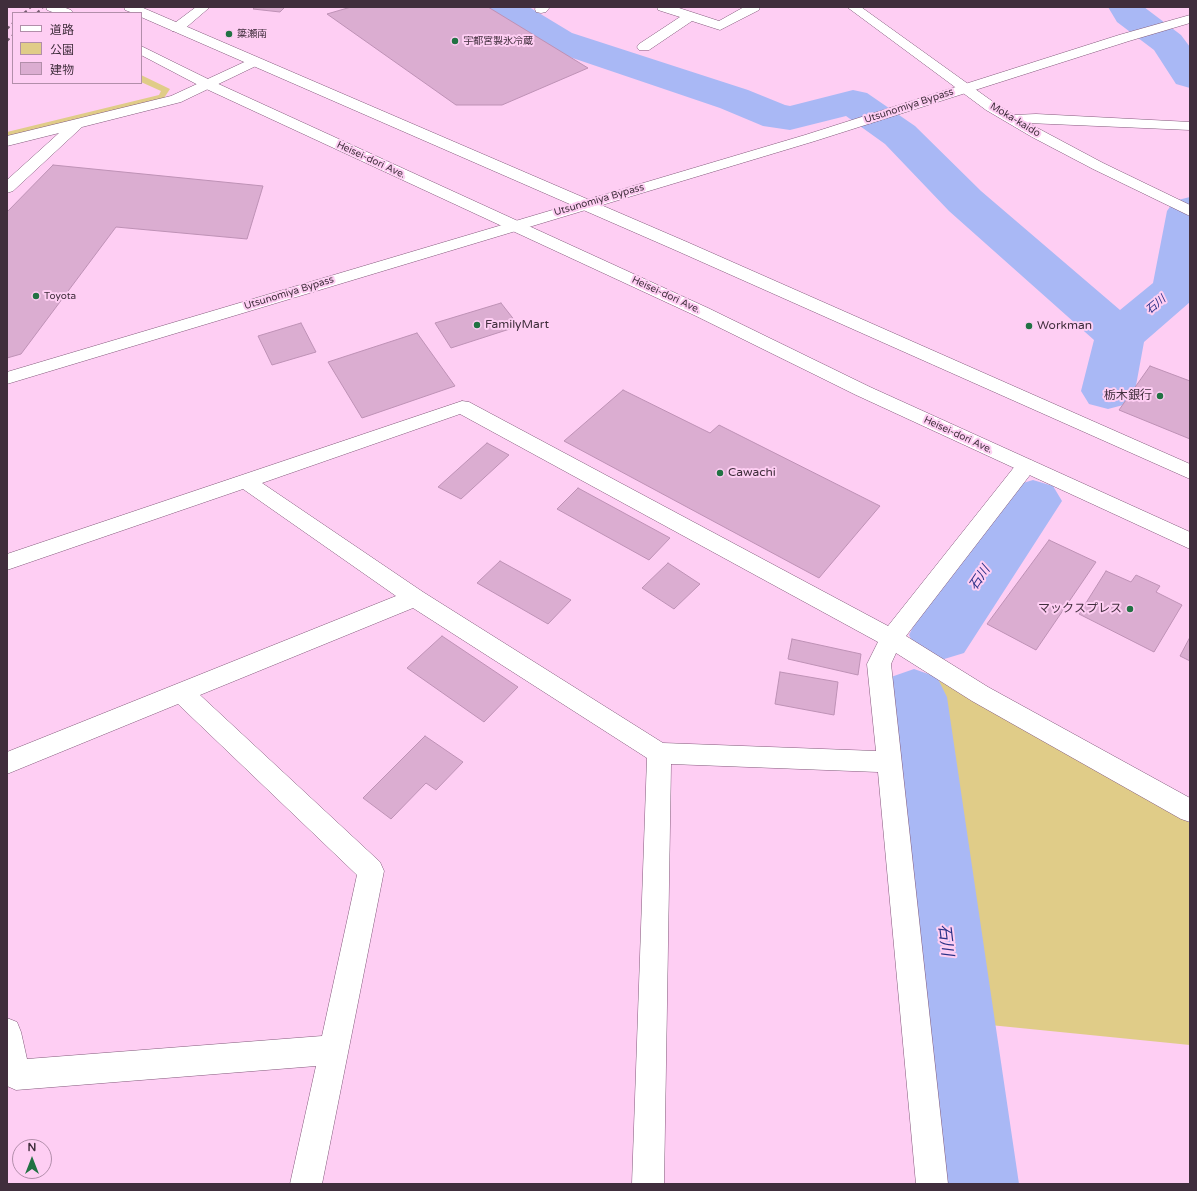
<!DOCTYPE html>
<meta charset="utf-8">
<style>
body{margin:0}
#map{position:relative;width:1197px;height:1191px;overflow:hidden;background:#fecef3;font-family:"Varela Round","Noto Sans JP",sans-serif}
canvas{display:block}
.frame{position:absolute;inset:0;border:8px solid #402e3c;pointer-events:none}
.legend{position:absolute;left:12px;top:12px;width:130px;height:72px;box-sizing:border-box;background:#fecef3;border:1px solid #b28eaa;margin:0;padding:5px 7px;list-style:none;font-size:12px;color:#402e3c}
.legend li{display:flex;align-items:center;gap:8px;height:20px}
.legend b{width:20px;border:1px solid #b28eaa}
.north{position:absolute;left:12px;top:1139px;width:40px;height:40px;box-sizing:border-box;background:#fecef3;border:1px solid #b28eaa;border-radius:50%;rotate:0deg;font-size:11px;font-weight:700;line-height:16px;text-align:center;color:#402e3c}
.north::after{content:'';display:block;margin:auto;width:14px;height:18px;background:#217243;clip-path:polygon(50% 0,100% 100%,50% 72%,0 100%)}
</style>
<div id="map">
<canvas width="1197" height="1191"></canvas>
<div class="frame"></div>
<ul class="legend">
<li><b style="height:5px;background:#fff"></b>道路</li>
<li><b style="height:11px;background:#e0cc88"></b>公園</li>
<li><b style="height:11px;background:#dbadd1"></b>建物</li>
</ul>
<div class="north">N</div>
</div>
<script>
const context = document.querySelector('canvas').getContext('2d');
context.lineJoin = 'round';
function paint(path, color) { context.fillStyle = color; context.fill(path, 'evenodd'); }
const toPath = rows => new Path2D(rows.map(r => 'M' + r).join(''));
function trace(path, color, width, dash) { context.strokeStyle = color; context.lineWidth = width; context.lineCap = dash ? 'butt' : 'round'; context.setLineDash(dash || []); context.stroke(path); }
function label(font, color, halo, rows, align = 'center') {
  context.font = font + ' "Varela Round","Noto Sans JP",sans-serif'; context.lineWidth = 4; context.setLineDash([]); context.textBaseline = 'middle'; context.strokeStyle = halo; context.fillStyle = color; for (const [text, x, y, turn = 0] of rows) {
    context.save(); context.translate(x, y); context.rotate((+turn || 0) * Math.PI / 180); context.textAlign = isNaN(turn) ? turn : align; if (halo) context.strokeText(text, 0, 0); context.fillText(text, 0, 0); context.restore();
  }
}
paint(toPath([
 [141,75,170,89,164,98,7,137,7,132,159,95,161,91,141,82],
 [938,680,1190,821,1190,1045,980,1024,926,686]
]), '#e0cc88');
paint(toPath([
 [485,7,529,7,572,33,748,90,785,105,790,106,853,90,867,93,915,126,981,191,1120,310,1153,283,1167,211,1174,201,1190,197,1190,302,1144,342,1135,391,1127,404,1108,409,1089,404,1081,391,1094,340,949,211,885,144,846,116,790,130,763,126,720,108,546,49,490,15,485,7],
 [1108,7,1144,7,1181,35,1190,47,1190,88,1176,84,1154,50,1117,22,1108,7],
 [1033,480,1053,486,1062,501,964,653,941,660,918,653,909,635,918,617,1013,486,1033,480],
 [914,669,937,677,947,697,1019,1184,931,1184,881,697,891,677,914,669]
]), '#a9b8f5');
const building = toPath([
 [255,7,285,7,280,12,253,9,255,7],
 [351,7,488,7,588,68,502,105,456,105,327,14,351,7],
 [53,165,263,186,247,239,116,227,21,354,7,358,7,212,53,165],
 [501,303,519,326,451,348,435,323,501,303],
 [301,323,316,352,272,365,258,336,301,323],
 [417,333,455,386,362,418,328,362,417,333],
 [1150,366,1190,381,1190,439,1119,410,1150,366],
 [623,390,710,433,719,425,880,506,819,578,564,441,623,390],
 [487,443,509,455,461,499,438,487,487,443],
 [578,488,670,538,649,560,557,509,578,488],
 [1049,540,1096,562,1036,650,987,624,1049,540],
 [500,561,571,600,548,624,477,583,500,561],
 [668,563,700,584,674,609,642,588,668,563],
 [1106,571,1131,582,1136,575,1160,586,1156,592,1182,605,1154,652,1079,614,1106,571],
 [442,636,518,687,484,722,407,668,442,636],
 [1190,637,1190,661,1180,656,1190,637],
 [792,639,861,654,858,675,788,659,792,639],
 [780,672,838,682,834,715,775,704,780,672],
 [425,736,463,762,436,790,426,783,391,819,363,798,425,736]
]);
paint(building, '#dbadd1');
trace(building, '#be91b5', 1);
const minor = toPath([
 [196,7,210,7,182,31,172,31,170,28,172,25,196,7],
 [536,7,550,7,546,12,541,13,536,12,535,9,536,7],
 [657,7,676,7,719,21,744,7,760,7,759,10,720,30,692,21,649,50,639,50,637,47,639,44,680,17,658,10,657,7],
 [847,7,861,7,996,104,1014,115,1036,114,1190,122,1190,130,1028,123,1103,163,1190,205,1190,216,1093,169,1032,137,986,110,847,7],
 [253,58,258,59,260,62,258,65,181,102,82,127,13,191,7,193,7,180,59,133,7,146,7,136,171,96,253,58],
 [462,401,469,402,888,626,1019,461,1026,459,1033,461,1036,466,1033,471,906,636,988,687,1190,798,1190,822,1181,819,972,701,896,653,891,664,948,1184,916,1184,878,772,671,764,664,1184,632,1184,647,758,413,608,200,695,380,862,384,871,322,1184,290,1184,316,1066,16,1090,7,1086,7,1018,17,1022,21,1032,27,1059,322,1036,357,875,178,704,7,774,7,752,396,596,243,489,7,570,7,554,462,401],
 [460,414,878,642,867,664,876,751,663,743,423,592,262,483,460,414]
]);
const major = toPath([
 [46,7,63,7,71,10,73,13,55,13,47,10,46,7],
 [124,7,141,7,687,242,1190,464,1190,479,675,250,141,17,141,13,133,13,125,10,124,7],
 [141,46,212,81,708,308,870,387,1190,532,1190,549,856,395,696,316,202,87,141,55,141,46]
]);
const highway = toPath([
 [1190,15,1190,23,1129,41,815,141,7,384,7,372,805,135,1119,35,1190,15]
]);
trace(minor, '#835a7b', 1);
trace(major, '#835a7b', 1);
trace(highway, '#835a7b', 1);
paint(minor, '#fff');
paint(major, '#fff');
paint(highway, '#fff');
trace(toPath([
 [24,13,31,7],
 [37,13,43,7],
 [7,29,13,23],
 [7,41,13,35]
]), '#73596d', 2, [3.5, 3.5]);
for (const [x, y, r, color] of [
 [229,34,4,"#217243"],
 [455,41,4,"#217243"],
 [36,296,4,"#217243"],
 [477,325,4,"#217243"],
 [1029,326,4,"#217243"],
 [1160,396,4,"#217243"],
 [720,473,4,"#217243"],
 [1130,609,4,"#217243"]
]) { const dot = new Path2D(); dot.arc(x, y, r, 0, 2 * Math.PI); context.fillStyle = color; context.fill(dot); trace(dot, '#fecef3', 1.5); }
label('10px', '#402e3c', '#fecef3', [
 ["簗瀬南",237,34],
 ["宇都宮製氷冷蔵",463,41],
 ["Toyota",44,296]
], 'left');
label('10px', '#402e3c', '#fecef3', [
 ["Utsunomiya Bypass",909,106,-18],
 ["Moka-kaido",1015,120,31],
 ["Heisei-dori Ave.",371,160,25],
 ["Utsunomiya Bypass",599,200,-16],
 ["Utsunomiya Bypass",289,293,-17],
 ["Heisei-dori Ave.",666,295,25],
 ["Heisei-dori Ave.",958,435,25]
]);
label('italic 11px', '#2b3187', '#fecef3', [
 ["石川",1156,305,-40]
]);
label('12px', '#402e3c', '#fecef3', [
 ["FamilyMart",485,325],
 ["Workman",1037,326],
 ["栃木銀行",1152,396,"right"],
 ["Cawachi",728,473],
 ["マックスプレス",1122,609,"right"]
], 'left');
label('italic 13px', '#2b3187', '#fecef3', [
 ["石川",980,578,-56]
]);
label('italic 16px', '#2b3187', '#fecef3', [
 ["石川",945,940,83]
]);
</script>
